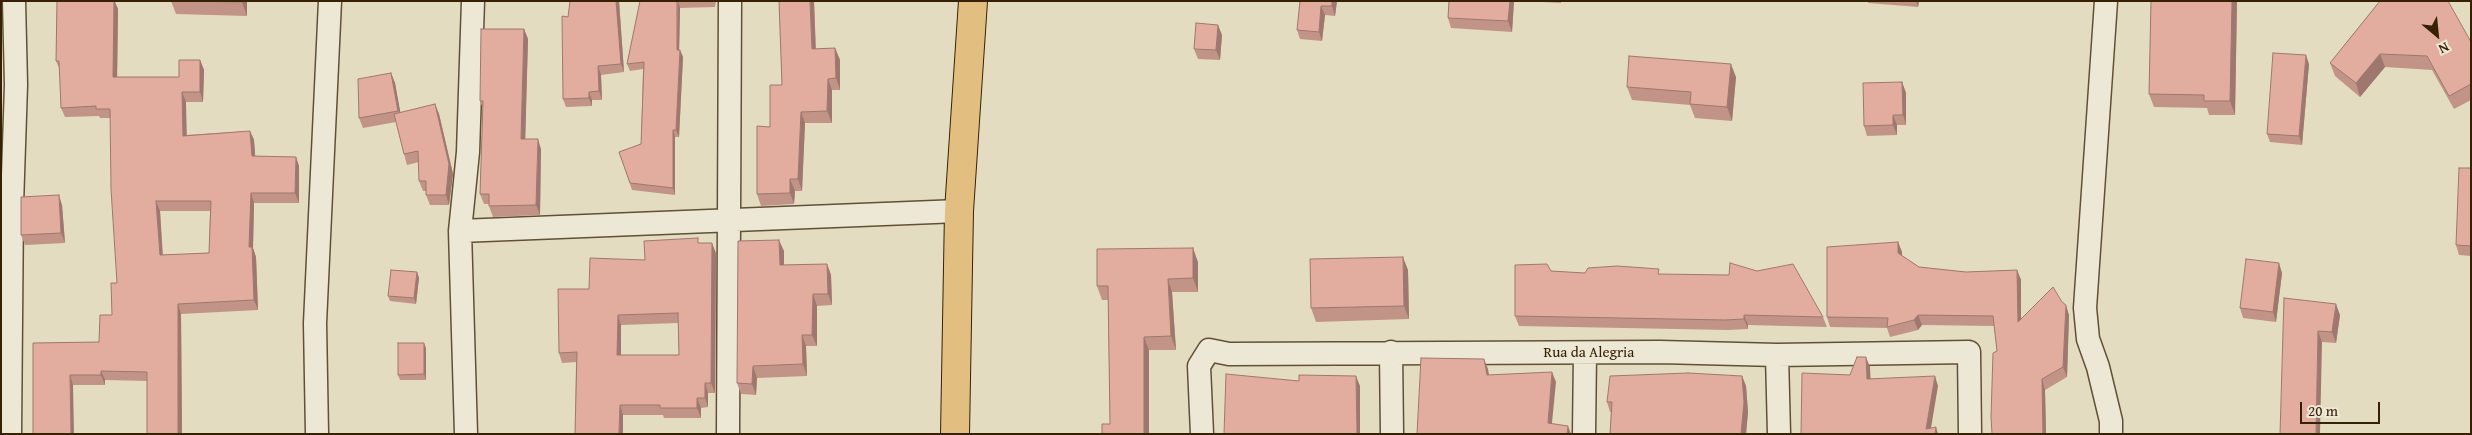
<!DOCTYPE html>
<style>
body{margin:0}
#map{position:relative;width:2472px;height:435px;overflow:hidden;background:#e4dcc0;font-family:"Gentium Book Plus",serif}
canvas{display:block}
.frame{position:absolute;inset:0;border:2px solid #372105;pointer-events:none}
.north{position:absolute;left:2412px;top:10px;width:50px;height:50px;-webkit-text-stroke:4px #ede8d6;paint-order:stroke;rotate:152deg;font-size:14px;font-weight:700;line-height:20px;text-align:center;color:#372105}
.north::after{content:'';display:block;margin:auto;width:18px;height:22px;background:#372105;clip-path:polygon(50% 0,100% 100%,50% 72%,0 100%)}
.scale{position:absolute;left:2300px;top:402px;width:80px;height:22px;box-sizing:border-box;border:2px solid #372105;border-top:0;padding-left:6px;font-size:15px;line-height:18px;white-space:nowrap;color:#372105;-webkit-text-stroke:4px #ede8d6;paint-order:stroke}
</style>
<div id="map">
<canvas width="2472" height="435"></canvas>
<div class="frame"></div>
<div class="north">N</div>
<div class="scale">20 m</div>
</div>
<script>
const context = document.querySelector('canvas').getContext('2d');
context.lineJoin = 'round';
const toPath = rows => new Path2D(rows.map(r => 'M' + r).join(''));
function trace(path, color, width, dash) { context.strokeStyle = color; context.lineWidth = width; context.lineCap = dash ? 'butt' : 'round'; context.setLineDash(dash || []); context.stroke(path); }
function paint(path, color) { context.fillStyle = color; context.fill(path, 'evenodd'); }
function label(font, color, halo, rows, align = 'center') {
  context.font = font + ' "Gentium Book Plus",serif'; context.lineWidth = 4; context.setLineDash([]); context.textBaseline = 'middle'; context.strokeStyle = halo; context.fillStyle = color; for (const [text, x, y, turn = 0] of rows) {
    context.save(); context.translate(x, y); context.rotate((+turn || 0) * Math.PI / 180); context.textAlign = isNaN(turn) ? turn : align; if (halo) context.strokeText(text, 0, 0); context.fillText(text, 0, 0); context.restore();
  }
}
const street = toPath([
 [2106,1,2085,308,2088,339,2098,367,2111,421,2111,434],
 [460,231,959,211],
 [1391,352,1392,434],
 [1777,355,1779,434],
 [10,434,12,205,16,85,14,1],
 [317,434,315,323,330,1],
 [466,434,460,231,468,152,473,1],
 [728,434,730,1],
 [1202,434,1199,366,1209,350,1229,354,1660,352,1777,355,1969,352,1970,434],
 [1584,434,1585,353]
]);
const primary = toPath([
 [955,434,959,211,973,1]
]);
trace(street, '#625034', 25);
trace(primary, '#372105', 30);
trace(street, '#ede8d6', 22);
trace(primary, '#e2be80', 28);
paint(toPath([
 [57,1,115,1,118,9,117,77,179,77,200,60,204,70,203,102,186,102,186,135,250,131,254,140,255,156,296,157,299,166,299,203,254,203,253,248,256,257,258,310,181,314,182,434,147,434,147,381,105,380,105,385,73,385,33,343,99,342,112,315,117,283,111,118,100,118,99,116,65,117,61,108,60,70,56,61],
 [160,211,210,211,209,253,163,255],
 [171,1,247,1,247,16,176,14],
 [619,1,624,72,601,75,602,100,592,100,592,106,566,107,563,99,568,17],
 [640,1,716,1,715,7,680,8,679,50,680,50,683,57,679,137,675,137,675,195,632,190,619,152,641,144,643,69,630,71,627,64],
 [779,1,814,1,816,49,835,48,840,60,840,90,832,90,832,123,805,123,802,191,795,191,794,204,761,206,757,194,770,127,782,85],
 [1300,1,1337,1,1335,16,1325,15,1322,41,1300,39,1297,30],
 [1449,1,1514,1,1512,32,1451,28,1448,18],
 [1525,1,1561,1,1561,3],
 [1868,1,1919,1,1918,7,1868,3],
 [2151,1,2237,1,2235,115,2209,115,2207,108,2154,107,2149,94],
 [2380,1,2471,42,2471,100,2454,109,2432,70,2385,67,2360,97,2335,76,2330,63],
 [524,29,528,39,525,139,541,149,540,215,493,217,489,206,489,204,484,204,480,194,483,109,480,101],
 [1222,35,1220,60,1198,59,1194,49],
 [2309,64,2302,145,2270,142,2267,134],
 [391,73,395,83,400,113,435,104,439,114,453,174,449,205,430,205,426,195,426,191,423,191,419,181,419,162,407,165,404,154,396,122,363,128,359,118],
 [1736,77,1732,121,1695,118,1690,105,1632,100,1627,87],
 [1902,82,1906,93,1906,125,1897,125,1897,135,1867,136,1864,126],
 [2471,168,2471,256,2459,255,2456,245],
 [62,205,65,243,25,245,21,235],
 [1898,242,1902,252,1902,256,1919,267,1966,272,2017,270,2021,280,2021,318,2062,302,2069,315,2067,377,2045,390,2046,434,1992,434,1997,351,1994,326,1922,325,1918,330,1890,337,1887,328,1830,327,1827,317],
 [700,243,716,253,715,393,708,393,708,407,701,408,701,418,664,418,663,415,623,415,623,434,575,434,576,362,562,363,559,353,589,289,645,260],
 [678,323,679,355,621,355,621,325],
 [784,251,784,265,827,264,831,275,832,305,817,306,817,346,806,346,807,376,757,378,756,395,741,394,737,383],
 [1198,262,1198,292,1172,292,1176,350,1149,350,1110,424,1108,300,1102,300,1097,286],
 [1408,270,1409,319,1316,322,1311,308],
 [1551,271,1585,273,1661,275,1823,317,1827,327,1748,325,1748,329,1728,330,1519,326,1515,316],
 [417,272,419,278,416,304,390,301,388,296],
 [2282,273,2276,322,2243,318,2240,308],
 [2284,298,2340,315,2336,343,2322,342],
 [426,348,426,380,400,380,398,375],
 [1742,376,1746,386,1748,412,1746,434,1610,434,1611,412,1610,412,1607,402]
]), '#c29488');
paint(toPath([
 [114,1,118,9,117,87,113,77],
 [242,1,247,1,247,16,242,2],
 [616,1,619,1,624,72,621,64],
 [678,1,680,8,679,57,677,50],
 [810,1,814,1,816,61,812,49],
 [1332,1,1337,1,1335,16,1332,6],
 [1510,1,1514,1,1512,32,1508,21],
 [1916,1,1919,1,1918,7],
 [2232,1,2237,1,2235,115,2230,101],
 [1321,6,1325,15,1322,41,1319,32],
 [1218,25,1222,35,1220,60,1216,50],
 [524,29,528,39,525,149,521,139],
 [835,48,840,60,840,90,836,78],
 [680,50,683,57,679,137,676,130],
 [2380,54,2385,67,2360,97,2356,83],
 [2306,55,2309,64,2302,145,2299,136],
 [200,60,204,70,203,102,200,92],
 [1731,64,1736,77,1732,121,1727,107],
 [598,66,601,75,602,100,599,91],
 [391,73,395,83,402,121,398,111],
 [828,79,832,90,832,123,827,111],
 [1902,82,1906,93,1906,125,1903,115],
 [182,92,186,102,187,145,183,136],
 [589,92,592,100,592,106,589,98],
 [435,104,439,114,453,174,449,205,446,195],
 [801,112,805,123,802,191,798,179],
 [1893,115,1897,125,1897,135,1893,125],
 [673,130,675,137,675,195,673,188],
 [250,131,254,140,256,166,252,156],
 [538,139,541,149,540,215,536,205],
 [296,157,299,166,299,203,295,193],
 [790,179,795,191,794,204,790,193],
 [251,193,254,203,253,248,256,257,258,310,254,300,249,247],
 [59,195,62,205,65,243,61,233],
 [156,201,160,211,163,264,160,255],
 [779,240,784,251,784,276,780,265],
 [1898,242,1902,252,1902,263,1898,253],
 [712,243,716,253,715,393,711,383],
 [1193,248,1198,262,1198,292,1193,278],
 [1403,257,1408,270,1409,319,1404,306],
 [2279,263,2282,273,2276,322,2273,312],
 [827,264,831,275,832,305,828,294],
 [2017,270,2021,280,2021,332,2018,322],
 [417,272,419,278,416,304,414,298],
 [1168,279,1172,292,1176,350,1171,336],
 [813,294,817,306,817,346,812,335],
 [178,304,181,314,182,434,178,434],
 [2336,304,2340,315,2336,343,2332,332],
 [2066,305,2069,315,2067,377,2063,367],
 [618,315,621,325,621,365,617,355],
 [1744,315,1748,325,1748,329,1744,319],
 [1918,315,1922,325,1918,330,1914,320],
 [2318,331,2322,342,2320,434,2316,434],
 [802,335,806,346,807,376,803,364],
 [1144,337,1149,350,1149,434,1144,434],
 [424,343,426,348,426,380,424,374],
 [1866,357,1870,367,1871,389,1867,379],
 [1484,359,1488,369,1491,386,1487,375],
 [753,366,757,378,756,395,752,384],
 [101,371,105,380,105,385,101,375],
 [1552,372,1556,382,1551,433,1548,423],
 [70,375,73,385,74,434,71,434],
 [1356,376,1360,386,1360,434,1357,434],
 [1742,376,1746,386,1748,412,1746,434,1741,434],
 [1935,376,1938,386,1930,434,1926,429],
 [2042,379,2045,390,2046,434,2043,434],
 [705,383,708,393,708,407,705,398],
 [697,398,701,408,701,418,697,408],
 [620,405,623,415,623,434,619,434],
 [1568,426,1571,434,1567,434],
 [1936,427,1938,434,1935,434]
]), '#9e786f');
const building = toPath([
 [57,1,114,1,113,77,179,77,179,60,200,60,200,92,182,92,183,136,250,131,252,156,296,157,295,193,251,193,249,247,252,247,254,300,178,304,178,434,147,434,147,372,101,371,101,375,70,375,71,434,33,434,33,343,99,342,100,315,112,315,111,283,117,283,111,189,110,109,96,109,96,106,61,108,59,61,56,61,57,1],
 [156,201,211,201,209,253,160,255,156,201],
 [188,1,242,1,242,2,188,1],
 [570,1,616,1,621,64,598,66,599,91,589,92,589,98,563,99,562,16,568,17,570,1],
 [640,1,677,1,677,50,680,50,676,130,673,130,673,188,630,183,619,152,641,144,644,62,627,64,640,1],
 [779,1,810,1,812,49,835,48,836,78,828,79,827,111,801,112,798,179,790,179,790,193,757,194,757,126,770,127,770,85,782,85,779,1],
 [1300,1,1332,1,1332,6,1321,6,1319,32,1297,30,1300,1],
 [1449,1,1510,1,1508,21,1448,18,1449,1],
 [2151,1,2232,1,2230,101,2204,101,2204,95,2149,94,2151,1],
 [2380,1,2448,1,2471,42,2471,84,2449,96,2427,56,2380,54,2356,83,2330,63,2380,1],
 [1196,23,1218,25,1216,50,1194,49,1196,23],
 [481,29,524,29,521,139,538,139,536,205,489,206,489,194,480,194,483,101,480,101,481,29],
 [2273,53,2306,55,2299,136,2267,134,2273,53],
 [1629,56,1731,64,1727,107,1690,104,1691,92,1627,87,1629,56],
 [391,73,398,111,359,118,358,79,391,73],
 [1902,82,1903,115,1893,115,1893,125,1864,126,1863,83,1902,82],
 [435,104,449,164,446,195,426,195,426,181,419,181,418,151,404,154,394,114,435,104],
 [2459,168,2471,168,2471,246,2456,245,2459,168],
 [59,195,61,233,21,235,21,197,59,195],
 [698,238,698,243,712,243,711,383,705,383,705,398,697,398,697,408,660,408,660,405,620,405,619,434,575,434,577,352,559,353,558,289,589,289,590,258,645,260,644,241,698,238],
 [678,313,679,355,617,355,618,315,678,313],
 [779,240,780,265,827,264,828,294,813,294,812,335,802,335,803,364,753,366,752,384,737,383,738,241,779,240],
 [1898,242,1898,253,1919,267,1966,272,2017,270,2018,322,2053,287,2062,302,2066,305,2063,367,2042,379,2043,434,1992,434,1991,417,1993,353,1997,351,1993,316,1918,315,1914,320,1887,327,1888,318,1827,317,1827,247,1898,242],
 [1193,248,1193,278,1168,279,1171,336,1144,337,1144,434,1102,434,1102,424,1110,424,1108,286,1097,286,1097,249,1193,248],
 [1403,257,1404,306,1311,308,1310,259,1403,257],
 [2246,259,2279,263,2273,312,2240,308,2246,259],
 [1730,263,1757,271,1793,264,1823,317,1744,315,1744,319,1725,320,1515,316,1515,265,1547,264,1551,271,1585,273,1588,268,1617,266,1659,269,1658,274,1729,275,1730,263],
 [391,270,417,272,414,298,388,296,391,270],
 [2284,298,2336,304,2332,332,2318,331,2316,434,2280,434,2284,298],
 [398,343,424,343,424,374,398,375,398,343],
 [1857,357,1866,357,1867,379,1935,376,1926,429,1936,427,1935,434,1801,434,1802,373,1850,375,1857,357],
 [1421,358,1484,359,1487,375,1552,372,1548,423,1568,426,1567,434,1417,434,1421,358],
 [1688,373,1742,376,1744,402,1741,434,1610,434,1612,402,1607,402,1610,376,1688,373],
 [1226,374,1299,381,1299,375,1356,376,1357,434,1224,434,1226,374]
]);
paint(building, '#e2ac9e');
trace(building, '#9e786f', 1);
label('15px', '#372105', '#ede8d6', [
 ["Rua da Alegria",1589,353]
]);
</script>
